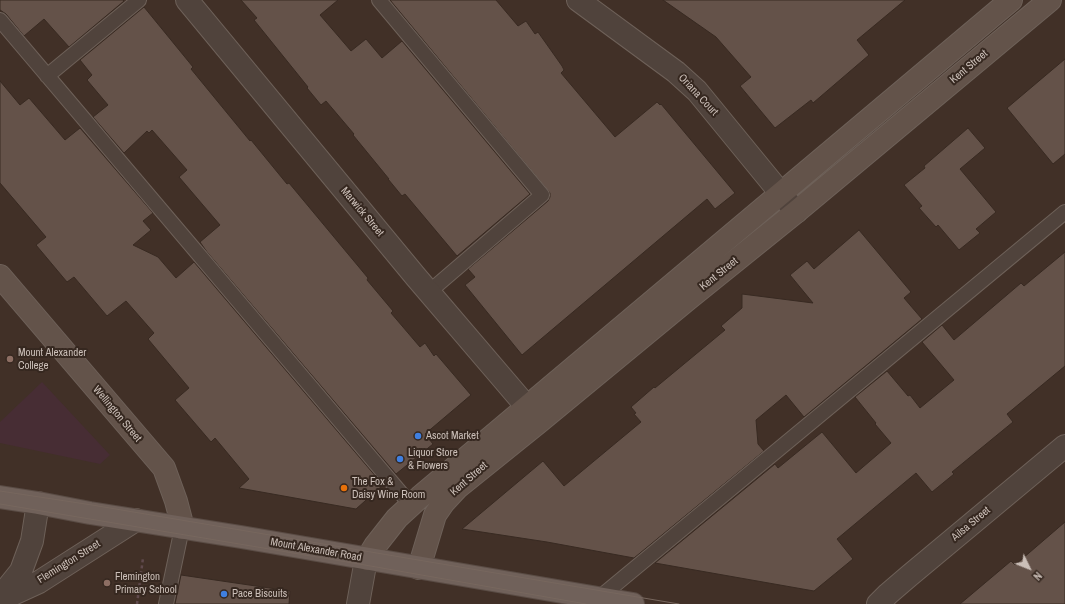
<!DOCTYPE html>
<style>
body{margin:0}
#map{position:relative;width:1065px;height:604px;overflow:hidden;background:#413027;font-family:"Archivo Narrow",sans-serif}
canvas{display:block}
.north{position:absolute;left:1009px;top:548px;width:40px;height:40px;-webkit-text-stroke:3px #362820;paint-order:stroke;rotate:133deg;font-size:11px;font-weight:700;line-height:16px;text-align:center;color:#cbbfb8}
.north::after{content:'';display:block;margin:auto;width:14px;height:18px;background:#cbbfb8;clip-path:polygon(50% 0,100% 100%,50% 72%,0 100%)}
</style>
<div id="map">
<canvas width="1065" height="604"></canvas>
<div class="north">N</div>
</div>
<script>
const context = document.querySelector('canvas').getContext('2d');
context.lineJoin = 'round';
function paint(path, color) { context.fillStyle = color; context.fill(path, 'evenodd'); }
const toPath = rows => new Path2D(rows.map(r => 'M' + r).join(''));
function trace(path, color, width, dash) { context.strokeStyle = color; context.lineWidth = width; context.lineCap = dash ? 'butt' : 'round'; context.setLineDash(dash || []); context.stroke(path); }
function label(font, color, halo, rows, align = 'center') {
  context.font = font + ' "Archivo Narrow",sans-serif'; context.lineWidth = 4; context.setLineDash([]); context.textBaseline = 'middle'; context.strokeStyle = halo; context.fillStyle = color; for (const [text, x, y, turn = 0] of rows) {
    context.save(); context.translate(x, y); context.rotate((+turn || 0) * Math.PI / 180); context.textAlign = isNaN(turn) ? turn : align; if (halo) context.strokeText(text, 0, 0); context.fillText(text, 0, 0); context.restore();
  }
}
paint(toPath([
 [42,382,110,455,100,464,0,443,0,422]
]), '#472d34');
const building = toPath([
 [0,0,123,0,124,1,69,47,44,19,24,36,6,14,0,10,0,0],
 [241,0,338,0,320,15,351,51,366,39,382,58,402,41,530,194,457,256,405,194,402,196,388,179,389,179,353,135,354,134,326,101,321,105,307,88,308,87,254,20,257,18,241,0],
 [390,0,496,0,518,26,526,21,535,34,538,32,562,66,564,70,561,73,615,137,657,102,660,105,661,104,735,193,715,209,707,199,522,355,465,285,475,277,468,269,548,201,550,197,550,193,390,0],
 [663,0,905,0,857,40,869,55,813,103,811,100,775,128,740,86,751,77,716,37,663,0],
 [144,7,193,67,191,69,250,141,251,140,287,184,289,183,368,278,367,280,393,311,391,313,420,347,425,343,434,356,436,354,471,395,425,434,433,444,396,474,207,252,200,242,220,225,179,177,187,170,152,130,149,133,147,131,124,153,93,117,108,105,87,80,92,75,80,60,144,7],
 [1065,59,1065,154,1053,164,1007,108,1065,59],
 [0,81,20,105,29,98,65,140,80,128,153,213,143,221,151,230,133,245,158,257,176,278,194,262,383,485,356,509,239,488,249,479,215,438,211,442,175,400,189,388,148,339,154,333,126,301,107,316,74,277,67,282,36,245,46,237,0,183,0,81],
 [968,128,985,148,960,169,996,212,976,229,980,233,959,250,938,225,936,227,919,208,922,206,904,185,925,168,924,166,968,128],
 [859,230,911,292,904,298,922,319,804,417,786,395,756,420,758,444,764,451,634,558,547,542,462,529,543,461,564,486,641,422,634,414,636,413,631,407,654,387,655,388,725,330,721,326,742,308,742,294,813,303,790,275,807,261,814,269,859,230],
 [1065,252,1065,366,1007,414,1013,422,952,472,954,474,932,492,916,473,837,539,853,559,814,591,655,563,775,464,778,468,822,432,856,473,891,443,875,424,876,423,855,397,887,371,908,396,910,395,920,408,954,380,922,342,942,325,954,340,1021,283,1024,286,1065,252],
 [1065,522,1065,604,960,604,1011,561,1015,565,1065,522],
 [181,575,290,591,289,604,175,604,181,575]
]);
paint(building, '#645249');
trace(building, '#382a22', 1);
const lane = toPath([
 [379,0,542,195,429,292],
 [0,20,411,505],
 [47,76,139,0],
 [599,598,1065,212],
 [166,604,182,528]
]);
const street = toPath([
 [187,0,416,277,539,421],
 [578,0,676,72,697,91,796,212],
 [0,597,21,571,32,541,38,503],
 [0,600,39,582,136,520],
 [358,604,365,565,367,559],
 [878,604,888,594,909,576,1065,446]
]);
const secondary = toPath([
 [0,276,164,468,176,501,181,520,182,528],
 [367,559,375,546,397,518,420,497,1011,0],
 [419,568,435,515,444,502,457,488,539,422,688,299,796,212,1050,0]
]);
const primary = toPath([
 [0,497,38,503,90,513,241,537,633,604]
]);
trace(lane, '#6e6159', 16);
trace(street, '#6e6159', 24);
trace(secondary, '#6e6159', 24);
trace(primary, '#5a4c45', 24);
trace(toPath([
 [137,604,143,558]
]), '#604a4d', 2.5, [3, 3]);
trace(lane, '#50433c', 14);
trace(street, '#50433c', 22);
trace(secondary, '#63534a', 22);
trace(primary, '#70615a', 22);
trace(toPath([
 [0,491,92,505,679,604],
 [0,504,365,565,586,604]
]), '#77675e', 1);
for (const [x, y, r, color] of [
 [10,359,4,"#8d6e63"],
 [418,436,4,"#3f7fe0"],
 [400,459,4,"#3f7fe0"],
 [344,488,4,"#e8710a"],
 [107,583,4,"#8d6e63"],
 [224,594,4,"#3f7fe0"]
]) { const dot = new Path2D(); dot.arc(x, y, r, 0, 2 * Math.PI); context.fillStyle = color; context.fill(dot); trace(dot, '#362820', 1.5); }
label('11px', '#cbbfb8', '#362820', [
 ["Kent Street",969,67,-40],
 ["Oriana Court",698,95,47],
 ["Marwick Street",362,212,50],
 ["Kent Street",719,274,-39],
 ["Wellington Street",117,414,50],
 ["Kent Street",469,479,-41],
 ["Ailsa Street",971,524,-40],
 ["Mount Alexander Road",316,550,10],
 ["Flemington Street",69,562,-32]
]);
label('11px', '#cbbfb8', '#362820', [
 ["Mount Alexander",18,353],
 ["College",18,366],
 ["Ascot Market",426,436],
 ["Liquor Store",408,453],
 ["& Flowers",408,466],
 ["The Fox &",352,482],
 ["Daisy Wine Room",352,495],
 ["Flemington",115,577],
 ["Primary School",115,590],
 ["Pace Biscuits",232,594]
], 'left');
</script>
